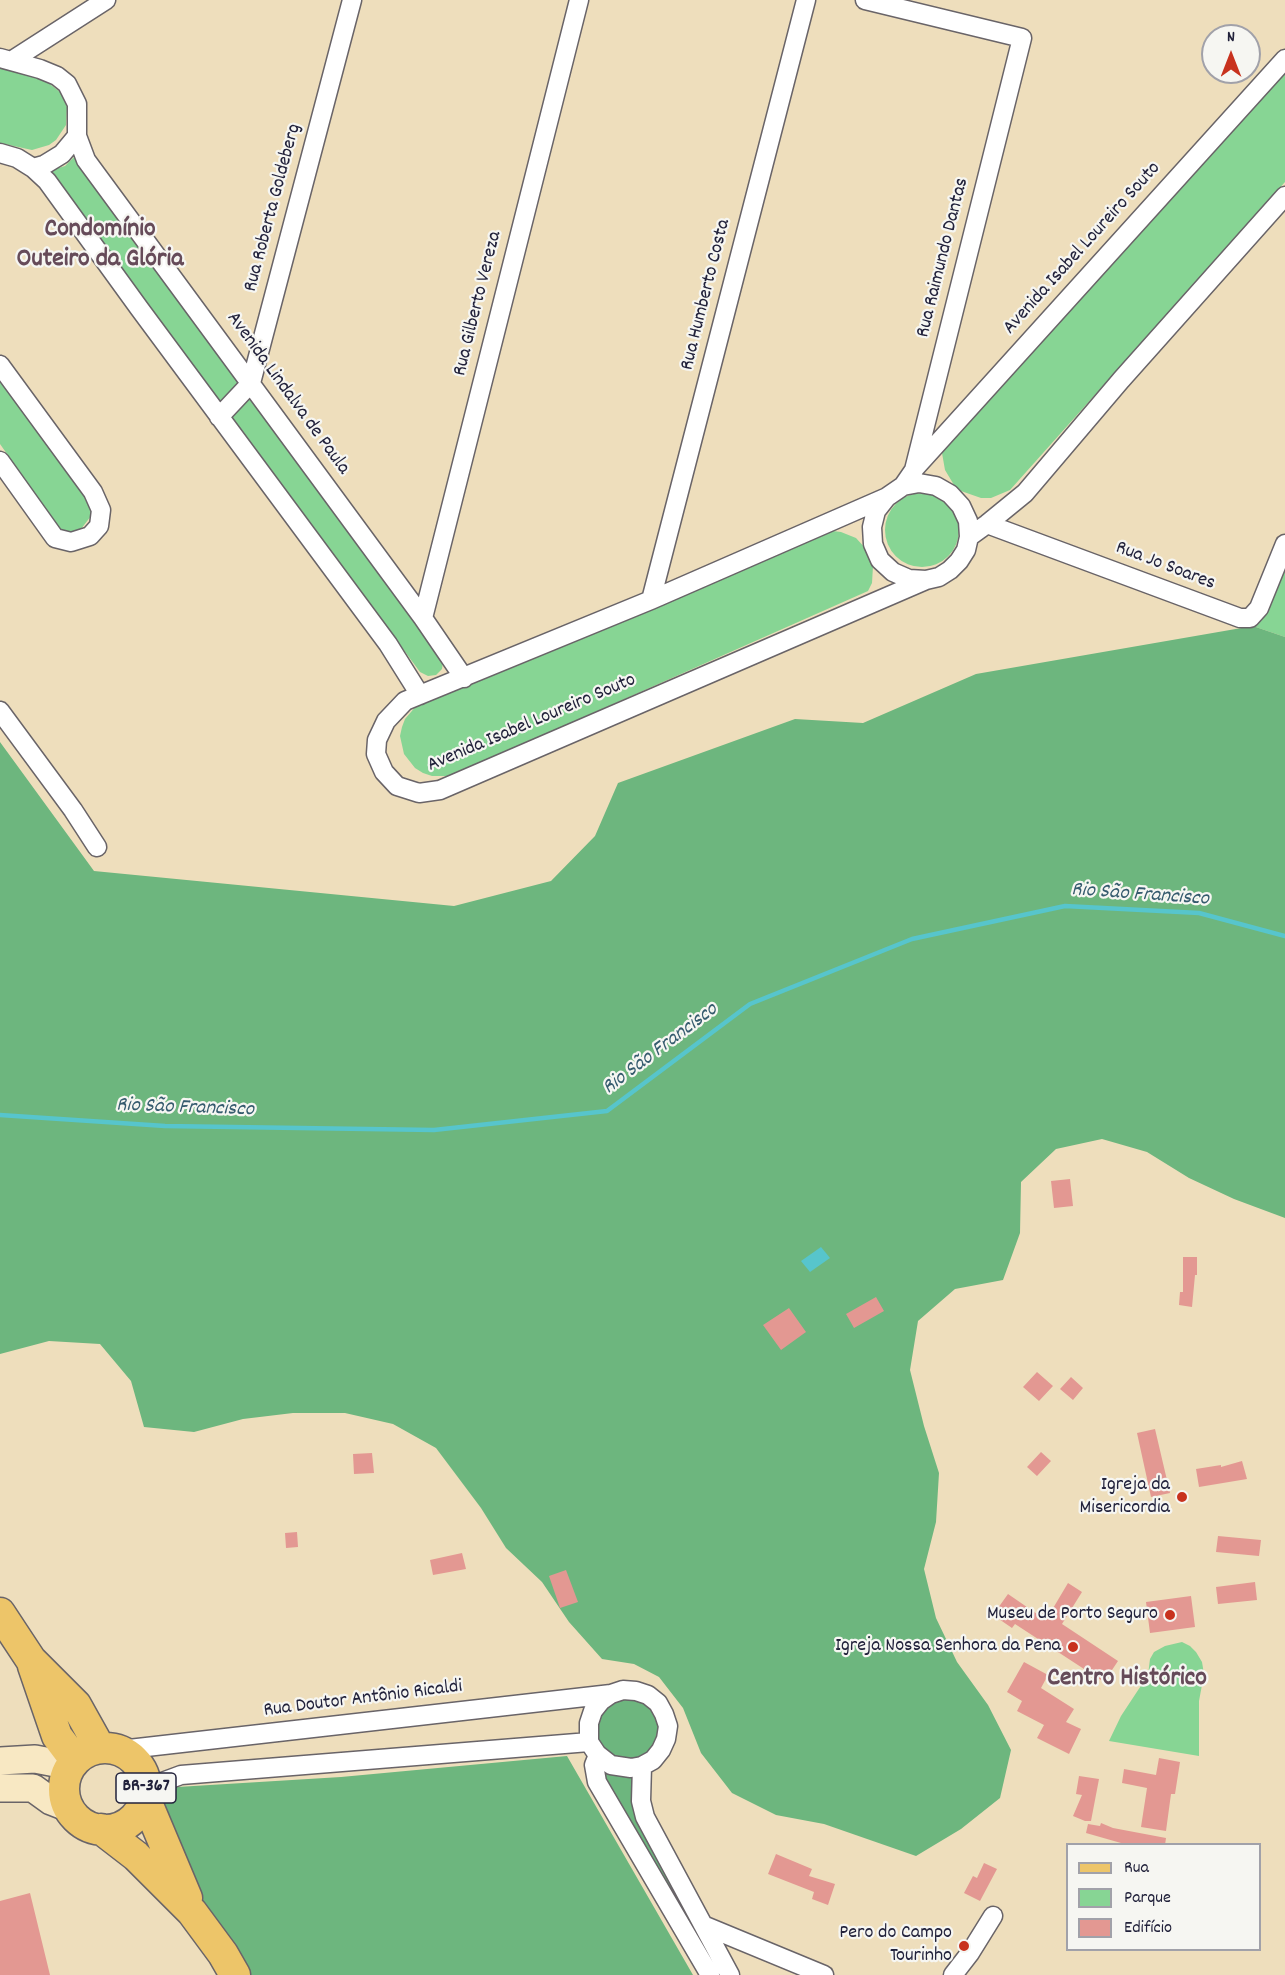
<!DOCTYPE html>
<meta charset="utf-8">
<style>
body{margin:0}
#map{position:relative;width:1285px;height:1975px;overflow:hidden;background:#eedebc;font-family:Dekko,sans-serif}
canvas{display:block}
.legend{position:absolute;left:1066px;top:1843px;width:195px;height:108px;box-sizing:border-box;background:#f6f6f2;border:2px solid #a1a1a9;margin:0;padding:8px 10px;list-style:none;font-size:18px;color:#22223b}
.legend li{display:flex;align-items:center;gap:12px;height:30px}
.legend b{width:30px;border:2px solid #a1a1a9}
.north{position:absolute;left:1201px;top:24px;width:60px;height:60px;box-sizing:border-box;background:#f6f6f2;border:2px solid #a1a1a9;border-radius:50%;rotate:0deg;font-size:16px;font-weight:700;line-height:24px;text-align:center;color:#22223b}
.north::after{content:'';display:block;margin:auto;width:21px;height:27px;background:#c8321e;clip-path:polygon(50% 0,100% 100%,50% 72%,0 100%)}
</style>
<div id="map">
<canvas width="1285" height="1975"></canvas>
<ul class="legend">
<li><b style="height:8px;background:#edc569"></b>Rua</li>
<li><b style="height:16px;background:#87d594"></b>Parque</li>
<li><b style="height:16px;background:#e39892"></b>Edifício</li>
</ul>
<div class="north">N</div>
</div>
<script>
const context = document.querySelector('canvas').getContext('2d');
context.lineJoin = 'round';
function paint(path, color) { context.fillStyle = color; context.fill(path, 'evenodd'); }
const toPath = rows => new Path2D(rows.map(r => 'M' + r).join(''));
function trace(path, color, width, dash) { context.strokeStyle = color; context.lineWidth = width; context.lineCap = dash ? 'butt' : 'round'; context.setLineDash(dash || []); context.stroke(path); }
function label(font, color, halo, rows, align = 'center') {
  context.font = font + ' Dekko,sans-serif'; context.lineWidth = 4.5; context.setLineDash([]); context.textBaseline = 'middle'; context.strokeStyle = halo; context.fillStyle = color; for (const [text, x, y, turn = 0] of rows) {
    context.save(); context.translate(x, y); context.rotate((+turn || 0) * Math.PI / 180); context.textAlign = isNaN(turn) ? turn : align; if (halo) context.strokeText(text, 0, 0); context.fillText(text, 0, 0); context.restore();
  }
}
paint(toPath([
 [1285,65,1285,182,1010,490,991,498,981,498,961,491,954,485,945,470,942,453],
 [0,67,46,81,60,92,67,107,66,125,56,140,49,145,32,150,0,143],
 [75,156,240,379,240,385,220,408,49,171,65,166],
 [0,380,91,505,91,516,81,529,71,532,60,529,0,444],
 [247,398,253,398,443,661,442,669,436,675,428,676,420,672,232,417],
 '885 530a37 37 0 1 1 74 0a37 37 0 1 1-74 0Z',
 [833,531,841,532,856,538,867,550,873,566,872,583,868,591,451,776,432,776,423,773,415,768,404,754,400,736,402,727,405,719,417,705],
 [1285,559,1285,637,1253,626,1262,620],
 [1182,1642,1190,1646,1196,1652,1202,1662,1204,1674,1199,1701,1199,1756,1109,1741,1121,1716,1148,1675,1150,1659,1154,1652,1165,1646]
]), '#87d594');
paint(toPath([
 [1253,626,1285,637,1285,1218,1234,1199,1189,1178,1147,1152,1102,1139,1056,1149,1021,1182,1020,1233,1003,1280,955,1289,918,1321,910,1370,924,1426,939,1473,936,1522,924,1569,936,1618,957,1662,988,1705,1011,1750,1000,1798,961,1829,916,1856,824,1824,776,1815,732,1793,701,1753,683,1708,659,1677,634,1664,602,1659,569,1622,542,1582,506,1548,481,1508,436,1448,393,1424,345,1413,293,1413,243,1419,194,1432,144,1427,131,1381,100,1344,49,1341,0,1354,0,742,94,871,454,906,551,881,595,836,618,783,795,719,863,723,976,674],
 [625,1694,656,1707,664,1729,649,1759,621,1764,593,1743,596,1713],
 [567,1756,693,1975,243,1975,168,1847,160,1814,161,1788,341,1777],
 [604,1772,635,1774,632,1793,635,1804,724,1975,714,1975,604,1783]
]), '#6db67e');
paint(toPath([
 [821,1247,830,1258,810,1272,801,1261]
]), '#57c5cc');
trace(toPath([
 [0,1115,165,1126,434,1130,607,1111,750,1004,912,939,1065,906,1199,913,1285,936]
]), '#57c5cc', 4.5);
paint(toPath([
 [1070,1179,1073,1206,1054,1208,1051,1181],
 [1183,1257,1197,1257,1197,1275,1195,1275,1192,1307,1179,1305,1180,1292,1183,1292],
 [876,1297,884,1311,854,1328,846,1314],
 [789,1308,806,1332,781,1350,763,1325],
 [1037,1372,1053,1386,1039,1401,1023,1387],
 [1071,1377,1083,1388,1073,1400,1060,1389],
 [1155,1429,1170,1493,1151,1497,1137,1433],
 [1041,1452,1051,1461,1037,1476,1027,1467],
 [372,1453,374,1473,354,1474,353,1454],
 [1242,1461,1247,1479,1199,1487,1196,1469,1221,1465,1221,1467],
 [297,1532,298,1547,286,1548,285,1533],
 [1218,1536,1261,1540,1259,1556,1216,1552],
 [462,1553,466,1569,433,1575,430,1560],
 [566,1570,578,1602,560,1608,549,1576],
 [1255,1582,1257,1600,1218,1604,1216,1587],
 [1068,1583,1082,1592,1062,1624,1118,1661,1104,1682,1015,1624,1012,1628,993,1615,1008,1594,1040,1616,1043,1611,1049,1615],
 [1191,1596,1195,1627,1150,1633,1146,1602],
 [1024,1662,1048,1675,1041,1688,1074,1709,1066,1722,1081,1729,1069,1754,1037,1738,1044,1725,1017,1711,1022,1701,1007,1692],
 [1159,1758,1180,1762,1175,1794,1171,1794,1166,1831,1141,1827,1147,1788,1122,1783,1124,1769,1156,1775],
 [1079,1776,1099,1779,1091,1821,1085,1821,1073,1816,1082,1795,1076,1794],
 [1101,1823,1113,1828,1166,1838,1165,1845,1128,1845,1086,1833,1088,1824,1100,1826],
 [776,1854,812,1869,809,1876,835,1884,828,1905,812,1899,814,1892,768,1874],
 [984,1863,997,1869,980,1901,964,1893,973,1876,977,1878],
 [30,1893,50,1975,0,1975,0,1901]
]), '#e39892');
const minor = toPath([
 [865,0,1022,38,914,470,903,486],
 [0,58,40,69,57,76,67,84,77,104,77,136,86,160,423,618,464,678],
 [11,61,106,0],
 [0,153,17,158,33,168,47,181,139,308,388,644,420,695],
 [33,168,44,165,62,154,77,136],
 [0,365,93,492,101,510,99,526,90,536,71,542,55,538,0,461],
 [219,417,251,383,352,0],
 [916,467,1285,59],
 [887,497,876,511,872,527,873,544,880,560,893,572,909,579,926,580,939,577,950,570,959,561,966,550,969,537,968,521,961,506,950,494,936,486,919,483,903,486,887,497,651,600,405,701,386,721,377,740,376,754,384,772,397,786,419,793,440,790,926,580],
 [987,524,1240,618,1250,618,1259,608,1285,544],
 [969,537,987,524,1025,493,1121,380,1285,196],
 [651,600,806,0],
 [423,618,579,0],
 [0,711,73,810,97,847],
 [623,1690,636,1691,648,1695,658,1703,664,1714,668,1726,666,1739,661,1750,653,1760,642,1766,631,1768,611,1765,597,1754,589,1742,589,1723,593,1711,601,1701,611,1694,623,1690],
 [120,1750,611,1694],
 [598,1755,594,1765,597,1782,710,1975],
 [642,1766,641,1801,645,1817,730,1975],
 [146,1788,181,1775,589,1742],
 [703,1925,824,1975],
 [953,1975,970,1953,993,1916]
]);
const secondary = toPath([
 [0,1761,35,1759,71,1766],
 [0,1788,33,1788,51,1801,69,1808]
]);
const primary = toPath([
 [0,1613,31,1660,76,1705,100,1748],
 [33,1666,57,1736,75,1760],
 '64 1789a41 41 0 1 1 82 0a41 41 0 1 1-82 0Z',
 [145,1798,187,1898],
 [101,1829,136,1856,192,1912,223,1954,235,1975]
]);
trace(minor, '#696468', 21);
trace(secondary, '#696468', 30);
trace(primary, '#696468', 33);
trace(minor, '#fff', 18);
trace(secondary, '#f8e8c3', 27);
trace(primary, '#edc569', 30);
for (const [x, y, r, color] of [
 [1182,1497,6,"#c8321e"],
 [1170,1615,6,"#c8321e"],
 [1073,1647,6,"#c8321e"],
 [964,1946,6,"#c8321e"]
]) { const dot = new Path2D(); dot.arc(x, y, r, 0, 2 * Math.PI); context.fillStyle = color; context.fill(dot); trace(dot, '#f6f6f2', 2); }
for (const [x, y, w] of [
 [146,1788,60]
]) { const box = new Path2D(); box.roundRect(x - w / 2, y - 15, w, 30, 4.5); context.fillStyle = '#f6f6f2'; context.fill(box); trace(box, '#22223b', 1.5); }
label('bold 18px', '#22223b', null, [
 ["BR-367",146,1788]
]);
label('20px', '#22223b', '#f6f6f2', [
 ["Rua Roberta Goldeberg",274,208,-75],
 ["Avenida Isabel Loureiro Souto",1083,249,-48],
 ["Rua Raimundo Dantas",944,258,-76],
 ["Rua Humberto Costa",707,295,-76],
 ["Rua Gilberto Vereza",479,304,-76],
 ["Avenida Lindalva de Paula",287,394,54],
 ["Rua Jo Soares",1165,567,21],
 ["Avenida Isabel Loureiro Souto",532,724,-23],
 ["Rua Doutor Antônio Ricaldi",363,1700,-7]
]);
label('20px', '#22223b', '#f6f6f2', [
 ["Igreja da",1170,1486],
 ["Misericordia",1170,1509],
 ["Museu de Porto Seguro",1158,1615],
 ["Igreja Nossa Senhora da Pena",1061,1647],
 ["Pero do Campo",952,1934],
 ["Tourinho",952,1957]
], 'right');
label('italic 21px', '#355b6e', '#f6f6f2', [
 ["Rio São Francisco",1140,896,4],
 ["Rio São Francisco",661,1050,-37],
 ["Rio São Francisco",185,1109,2]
]);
label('bold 26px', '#664b59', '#f6f6f2', [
 ["Condomínio",100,231],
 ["Outeiro da Glória",100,261],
 ["Centro Histórico",1127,1680]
]);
</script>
